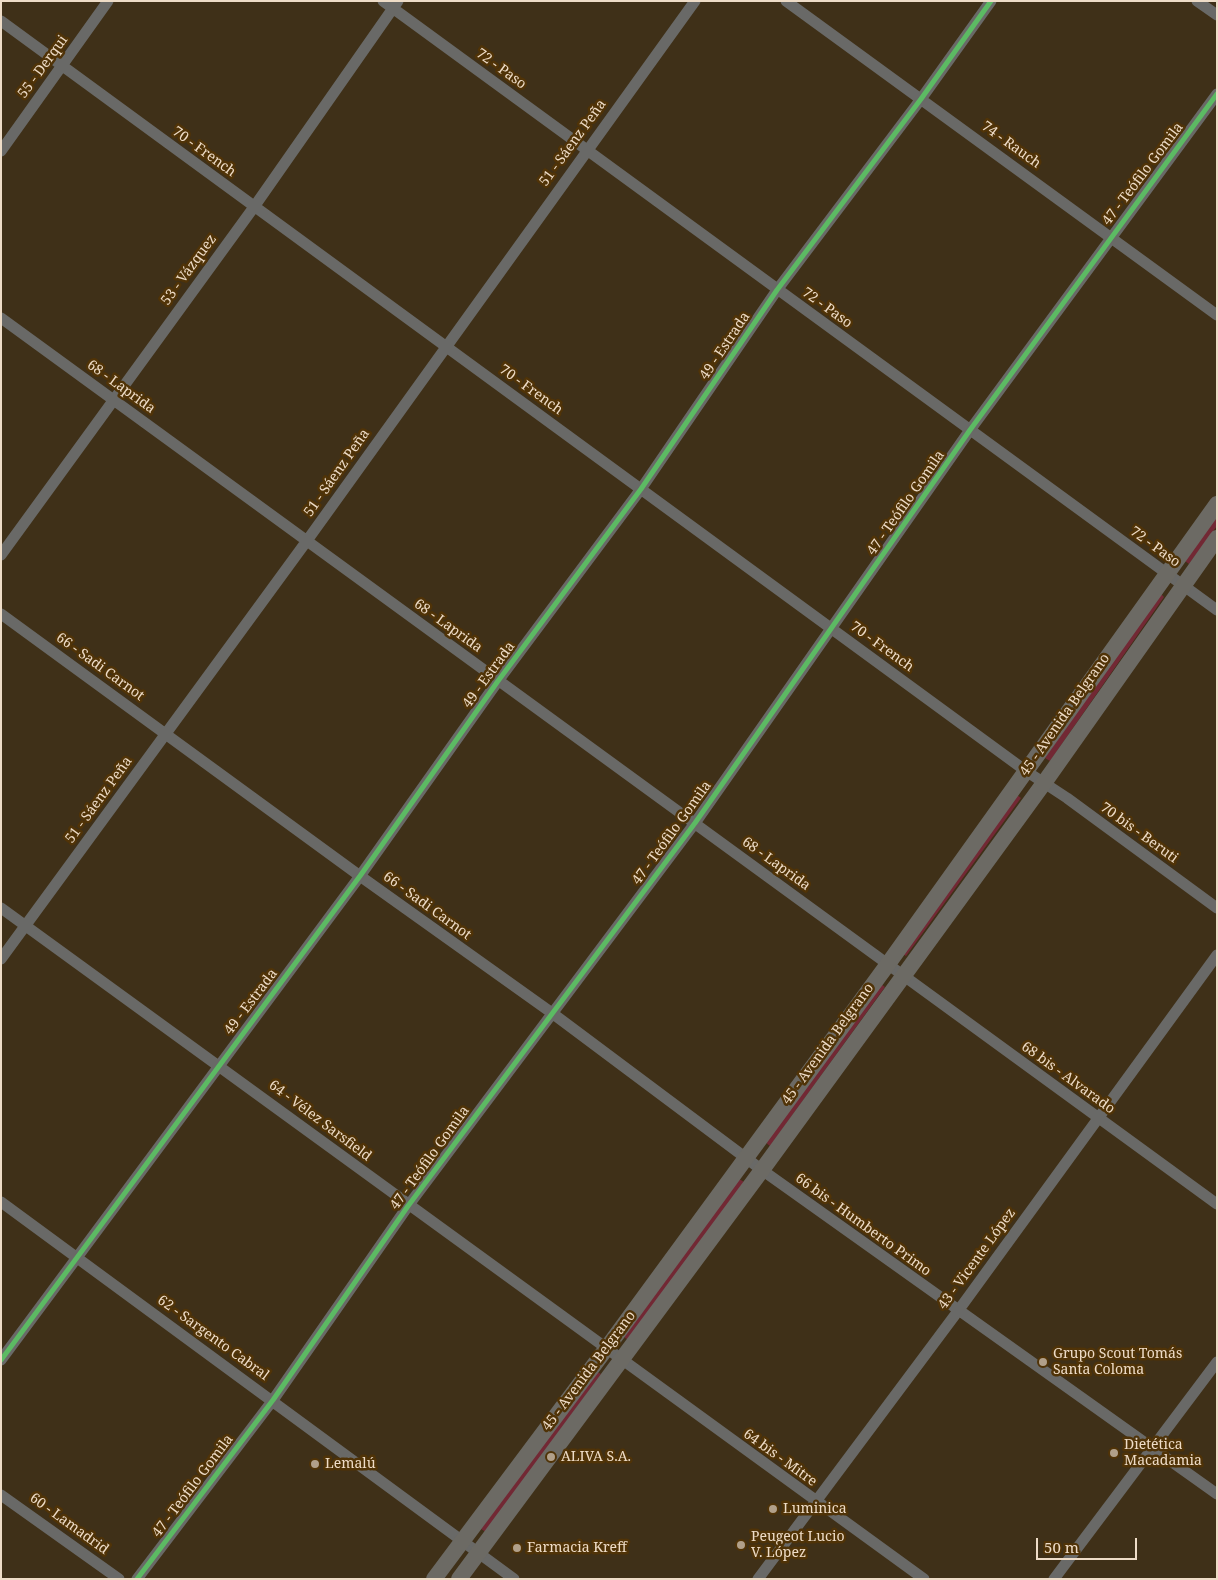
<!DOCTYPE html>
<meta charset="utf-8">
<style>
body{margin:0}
#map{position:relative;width:1218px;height:1580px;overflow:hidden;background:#3f3018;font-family:"Noto Serif",serif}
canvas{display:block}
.frame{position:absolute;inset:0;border:2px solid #eedcc7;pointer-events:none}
.scale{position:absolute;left:1036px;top:1538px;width:101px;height:22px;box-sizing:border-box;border:2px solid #eedcc7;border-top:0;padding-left:6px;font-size:15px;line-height:18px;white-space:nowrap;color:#eedcc7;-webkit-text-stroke:4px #503307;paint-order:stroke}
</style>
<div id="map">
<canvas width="1218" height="1580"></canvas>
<div class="frame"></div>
<div class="scale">50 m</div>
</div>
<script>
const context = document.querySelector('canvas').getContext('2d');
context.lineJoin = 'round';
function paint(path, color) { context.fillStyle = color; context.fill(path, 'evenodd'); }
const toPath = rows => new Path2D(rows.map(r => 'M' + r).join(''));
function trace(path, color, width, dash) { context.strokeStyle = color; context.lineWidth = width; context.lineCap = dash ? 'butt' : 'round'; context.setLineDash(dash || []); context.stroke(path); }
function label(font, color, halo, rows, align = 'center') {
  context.font = font + ' "Noto Serif",serif'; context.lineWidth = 5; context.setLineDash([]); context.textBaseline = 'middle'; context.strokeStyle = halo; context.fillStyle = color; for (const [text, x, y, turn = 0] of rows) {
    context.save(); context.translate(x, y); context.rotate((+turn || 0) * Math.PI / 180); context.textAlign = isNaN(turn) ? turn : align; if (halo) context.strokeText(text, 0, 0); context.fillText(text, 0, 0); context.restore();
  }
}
paint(toPath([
 [1217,516,1217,526,1189,564,1185,561],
 [1160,593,1164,597,1050,761,1045,758],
 [1017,795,1021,798,906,956,901,953],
 [881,984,885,987,770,1146,765,1142],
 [739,1179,744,1182,628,1340,624,1337],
 [596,1371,601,1374,486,1532,481,1529]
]), '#722834');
trace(toPath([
 [383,1,1217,610],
 [786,1,1217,315],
 [1197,1,1217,15],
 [1,21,1026,771,1067,798,1217,908],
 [1,151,108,1],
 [1,318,1217,1204],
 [1,555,254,207,398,1],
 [1,614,360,876,552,1013,762,1170,1217,1494],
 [1,908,924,1579],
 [1,959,306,542,695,1],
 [1,1202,514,1579],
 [1,1360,360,876,498,681,641,489,777,290,921,99,991,1],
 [1,1495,119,1579],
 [137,1579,273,1400,408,1206,695,823,970,430,1217,94],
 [758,1579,958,1311,1217,955],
 [1054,1579,1217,1362]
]), '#696967', 11);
trace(toPath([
 [434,1579,606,1349,888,964,1217,504],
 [459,1579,762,1170,1044,783,1217,538]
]), '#6c6a64', 16);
trace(toPath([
 [1,1360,360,876,498,681,641,489,777,290,921,99,991,1],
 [137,1579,273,1400,408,1206,695,823,970,430,1217,94]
]), '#5cba63', 5);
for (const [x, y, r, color] of [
 [1043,1362,5,"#b1a08a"],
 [1114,1453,5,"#b1a08a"],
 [551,1457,5,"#b1a08a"],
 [315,1464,5,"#b1a08a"],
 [773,1509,5,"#b1a08a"],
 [741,1545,5,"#b1a08a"],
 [517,1548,5,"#b1a08a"]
]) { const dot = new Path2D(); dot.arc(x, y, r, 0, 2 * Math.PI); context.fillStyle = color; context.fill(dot); trace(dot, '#503307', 2); }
label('14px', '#eedcc7', '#503307', [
 ["55 - Derqui",43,67,-54],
 ["72 - Paso",501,69,36],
 ["51 - Sáenz Peña",573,143,-54],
 ["74 - Rauch",1011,145,36],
 ["70 - French",204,152,36],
 ["47 - Teófilo Gomila",1143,174,-53],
 ["53 - Vázquez",189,270,-54],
 ["72 - Paso",827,308,36],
 ["49 - Estrada",725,346,-56],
 ["68 - Laprida",121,387,36],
 ["70 - French",531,390,36],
 ["51 - Sáenz Peña",337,473,-55],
 ["47 - Teófilo Gomila",906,503,-55],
 ["72 - Paso",1155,547,36],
 ["68 - Laprida",448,626,36],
 ["70 - French",882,647,36],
 ["66 - Sadi Carnot",100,667,36],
 ["49 - Estrada",489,675,-54],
 ["45 - Avenida Belgrano",1065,715,-55],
 ["51 - Sáenz Peña",99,800,-54],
 ["47 - Teófilo Gomila",672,833,-54],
 ["70 bis - Beruti",1139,833,36],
 ["68 - Laprida",776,864,36],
 ["66 - Sadi Carnot",427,906,36],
 ["49 - Estrada",251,1002,-53],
 ["45 - Avenida Belgrano",828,1044,-54],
 ["68 bis - Alvarado",1068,1078,36],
 ["64 - Vélez Sarsfield",320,1121,37],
 ["47 - Teófilo Gomila",430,1158,-54],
 ["66 bis - Humberto Primo",863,1225,36],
 ["43 - Vicente López",977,1259,-54],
 ["62 - Sargento Cabral",213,1338,36],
 ["45 - Avenida Belgrano",589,1371,-53],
 ["64 bis - Mitre",780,1458,36],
 ["47 - Teófilo Gomila",193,1486,-53],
 ["60 - Lamadrid",69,1524,36]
]);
label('14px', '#eedcc7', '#503307', [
 ["Grupo Scout Tomás",1053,1354],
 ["Santa Coloma",1053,1370],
 ["Dietética",1124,1445],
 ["Macadamia",1124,1461],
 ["ALIVA S.A.",561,1457],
 ["Lemalú",325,1464],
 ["Luminica",783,1509],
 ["Peugeot Lucio",751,1537],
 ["V. López",751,1553],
 ["Farmacia Kreff",527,1548]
], 'left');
</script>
